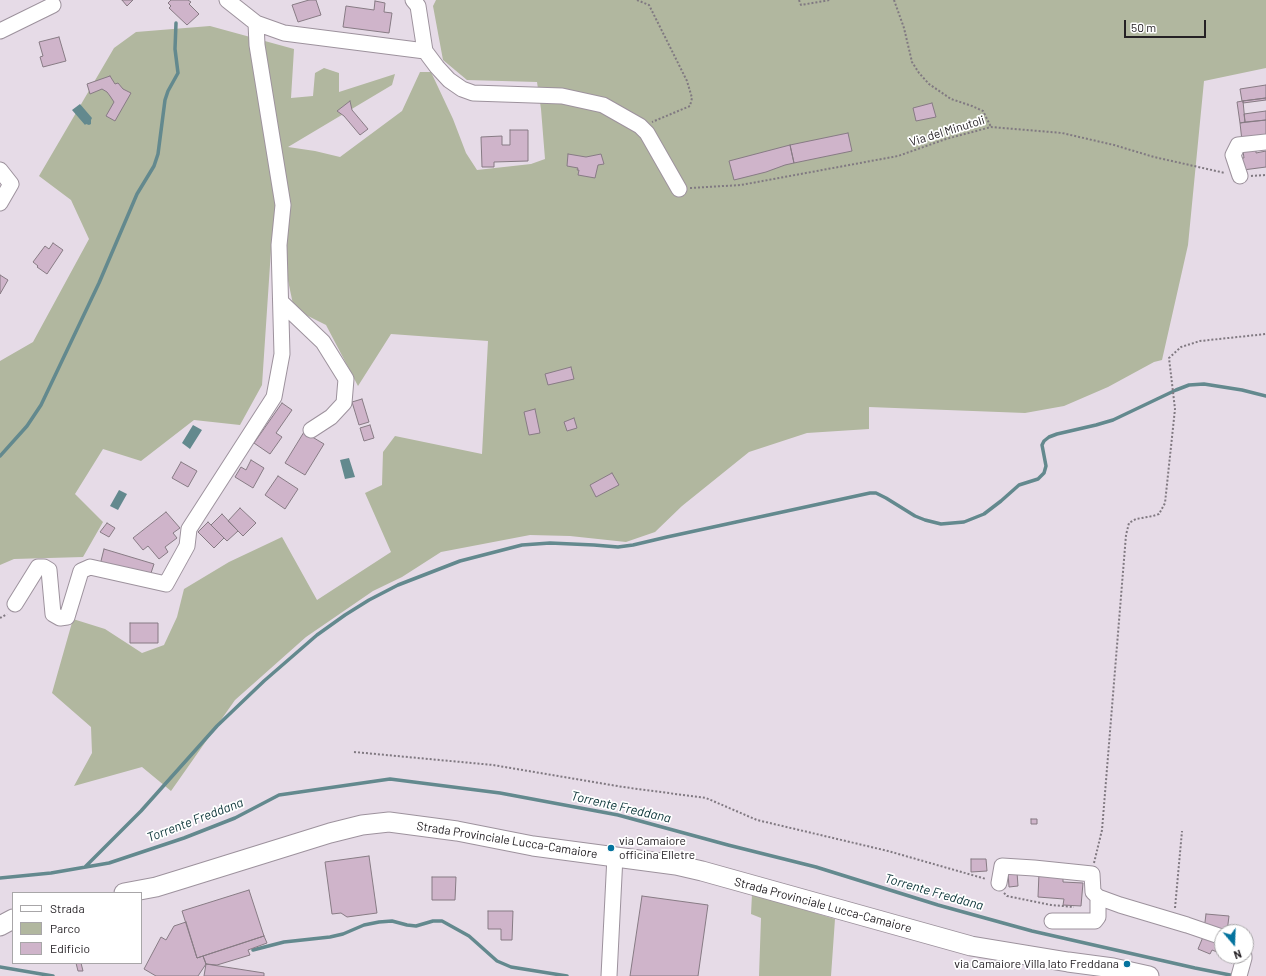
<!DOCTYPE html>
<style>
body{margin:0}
#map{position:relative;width:1266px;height:976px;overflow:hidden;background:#e6dbe7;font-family:Barlow,sans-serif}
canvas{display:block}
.legend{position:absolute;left:12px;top:892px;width:130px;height:72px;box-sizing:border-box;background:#fff;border:1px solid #a8a6a8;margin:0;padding:5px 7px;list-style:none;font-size:12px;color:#252125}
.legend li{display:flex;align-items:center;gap:8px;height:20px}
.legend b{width:20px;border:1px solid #a8a6a8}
.north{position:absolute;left:1214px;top:924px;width:40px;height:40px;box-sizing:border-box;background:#fff;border:1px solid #a8a6a8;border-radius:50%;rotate:161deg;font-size:11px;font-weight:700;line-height:16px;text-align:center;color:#252125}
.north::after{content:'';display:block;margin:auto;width:14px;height:18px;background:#04739e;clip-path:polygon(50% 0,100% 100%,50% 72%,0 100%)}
.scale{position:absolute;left:1124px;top:20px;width:82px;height:18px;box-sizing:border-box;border:2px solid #252125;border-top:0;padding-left:5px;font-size:12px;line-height:14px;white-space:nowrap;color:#252125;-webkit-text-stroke:3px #fff;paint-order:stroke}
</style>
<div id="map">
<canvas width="1266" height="976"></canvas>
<ul class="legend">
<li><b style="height:5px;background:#fff"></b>Strada</li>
<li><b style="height:11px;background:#b1b79f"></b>Parco</li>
<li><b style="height:11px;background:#cfb4ca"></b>Edificio</li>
</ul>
<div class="north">N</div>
<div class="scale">50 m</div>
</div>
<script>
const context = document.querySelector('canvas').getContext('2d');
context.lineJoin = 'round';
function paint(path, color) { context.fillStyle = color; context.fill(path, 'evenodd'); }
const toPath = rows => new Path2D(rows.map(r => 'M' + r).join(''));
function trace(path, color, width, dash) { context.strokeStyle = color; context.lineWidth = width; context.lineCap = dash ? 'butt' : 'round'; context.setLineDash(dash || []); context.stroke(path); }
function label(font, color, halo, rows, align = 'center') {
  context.font = font + ' Barlow,sans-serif'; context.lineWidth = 3.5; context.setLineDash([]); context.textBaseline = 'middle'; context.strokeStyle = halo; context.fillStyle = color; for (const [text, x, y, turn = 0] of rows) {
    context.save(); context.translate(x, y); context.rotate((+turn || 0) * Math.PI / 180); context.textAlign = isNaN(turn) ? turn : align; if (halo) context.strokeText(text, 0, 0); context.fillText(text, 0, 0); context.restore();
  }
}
paint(toPath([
 [436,0,1266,0,1266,68,1204,81,1188,245,1162,360,1154,362,1108,387,1064,406,1025,413,869,407,869,429,807,433,749,452,682,506,655,532,626,542,570,536,530,535,441,552,402,577,373,591,306,637,235,700,171,791,142,767,74,786,92,753,91,727,52,693,73,619,105,629,142,653,164,645,177,617,184,589,229,562,282,537,317,600,391,552,365,493,382,485,383,452,395,436,482,454,488,341,391,334,358,386,326,325,294,309,281,247,272,235,262,385,240,425,194,420,141,461,103,449,75,494,103,522,83,557,14,559,0,565,0,361,33,342,89,239,71,200,39,176,114,48,136,32,210,26,294,49,291,98,313,96,315,73,324,68,339,73,339,92,395,74,392,85,288,147,315,151,340,157,402,111,420,72,431,72,453,119,466,153,477,170,531,164,545,159,541,109,537,82,467,80,443,60,433,6],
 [752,894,835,919,831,976,759,976,761,918,751,914]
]), '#b1b79f');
paint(toPath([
 [80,104,92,118,91,120,91,124,89,125,86,124,85,125,72,110],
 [193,425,202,430,190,449,182,443],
 [349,458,355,477,345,479,340,460],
 [119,490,127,494,118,510,110,506]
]), '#63898e');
trace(toPath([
 [0,456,27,426,41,405,99,283,137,194,154,166,158,154,165,100,168,91,178,73,175,49,176,23],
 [85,867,141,811,217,726,264,681,317,635,345,615,369,600,398,585,460,561,522,545,550,543,594,545,618,547,633,545,667,537,870,493,876,493,886,498,915,516,925,520,941,524,964,522,984,514,1001,501,1019,485,1038,479,1044,473,1046,466,1042,445,1044,441,1049,437,1057,434,1096,425,1113,420,1176,390,1189,385,1204,384,1242,390,1266,396],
 [0,878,51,873,109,863,184,838,235,818,279,795,390,779,500,793,618,815,728,845,816,867,938,905,1032,931,1195,968,1235,976],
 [253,950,284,942,330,937,343,934,364,925,379,922,392,921,407,925,416,926,433,921,442,921,469,936,497,961,511,967,567,976],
 [0,967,53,976]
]), '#63898e', 3.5);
const building = toPath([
 [122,0,133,0,127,6,122,0],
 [171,0,188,0,191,2,189,4,199,14,187,25,169,8,171,6,168,3,171,0],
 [309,0,316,0,321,15,298,22,292,5,309,0],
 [375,1,385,3,384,12,392,13,389,33,343,27,346,6,374,10,375,1],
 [59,37,66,61,43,67,40,57,43,56,39,42,59,37],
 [110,76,115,84,118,83,123,89,131,93,115,121,106,116,114,102,110,96,107,92,102,89,90,94,87,84,110,76],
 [1266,85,1266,98,1242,101,1240,89,1266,85],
 [1266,98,1266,100,1243,103,1243,101,1266,98],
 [350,101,352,110,368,129,360,135,344,116,337,111,350,101],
 [1243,101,1245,122,1240,123,1237,102,1243,101],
 [932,103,936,117,916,121,913,108,932,103],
 [1266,111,1266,120,1245,122,1244,114,1266,111],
 [1266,120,1266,136,1242,141,1240,123,1266,120],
 [510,130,528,130,528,161,494,162,494,167,482,167,481,137,502,136,502,145,510,145,510,130],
 [848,133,852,151,794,163,790,145,848,133],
 [790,145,794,163,785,165,766,172,734,180,729,161,790,145],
 [1256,150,1256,153,1266,151,1266,167,1243,170,1241,158,1244,158,1243,151,1256,150],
 [568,154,586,157,601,154,604,164,598,165,595,178,578,175,579,170,577,170,578,168,567,166,568,154],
 [53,243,63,250,47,274,37,267,38,266,33,262,45,246,49,249,53,243],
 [0,275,8,280,0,294,0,275],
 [571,367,574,379,548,385,545,374,571,367],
 [362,399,369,422,359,425,352,402,362,399],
 [282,403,292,410,276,433,282,437,270,454,254,443,282,403],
 [535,409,540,433,529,435,524,412,535,409],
 [574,418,577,428,567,431,564,422,574,418],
 [370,425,374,438,364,441,360,428,370,425],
 [304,432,324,444,305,475,285,463,304,432],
 [251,460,264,468,253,488,235,477,241,467,246,470,251,460],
 [181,462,197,471,188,487,172,478,181,462],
 [612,473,619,485,596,497,590,485,612,473],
 [278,476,298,489,285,509,265,495,278,476],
 [240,508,256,523,243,536,228,521,240,508],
 [166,512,180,528,173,533,177,538,165,547,168,552,159,559,148,546,143,550,133,538,166,512],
 [222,514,238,531,227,541,211,525,222,514],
 [208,522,224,538,214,548,198,532,208,522],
 [107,523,115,528,109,537,100,532,107,523],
 [104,549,154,564,149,579,100,565,104,549],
 [130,623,158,623,158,643,130,643,130,623],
 [1031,819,1037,819,1037,824,1031,824,1031,819],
 [369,856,377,913,347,917,341,913,332,914,325,862,369,856],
 [971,859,986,859,987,871,971,872,971,859],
 [1008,872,1017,872,1018,886,1009,887,1008,872],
 [1039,873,1063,875,1063,882,1083,883,1081,906,1063,905,1064,899,1038,897,1039,873],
 [432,877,456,877,455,900,432,900,432,877],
 [249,890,264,936,197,958,182,911,249,890],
 [642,896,708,905,698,976,630,976,642,896],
 [488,911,513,911,512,940,501,940,501,929,488,929,488,911],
 [1206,914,1229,916,1227,932,1204,930,1206,914],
 [186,922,197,958,203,956,206,964,198,976,156,976,144,969,161,937,166,940,174,926,186,922],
 [264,936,267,943,248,950,250,955,217,965,206,964,203,956,264,936],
 [1203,937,1222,944,1222,954,1212,950,1210,954,1198,949,1203,937],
 [76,963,81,963,83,971,78,971,76,963],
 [206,964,264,973,264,976,204,976,206,964]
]);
paint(building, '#cfb4ca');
trace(building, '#877b84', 1);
const minor = toPath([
 [227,0,256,23,284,33,425,51,437,67,449,80,462,89,473,93,562,96,603,105,640,126,647,133,679,189],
 [413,0,418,6,425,51],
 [0,31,53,5],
 [0,170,11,184,0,203],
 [1240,176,1233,155,1238,145,1266,142],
 [281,302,323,342,346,379,344,403,331,417,311,430],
 [15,604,38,567,44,567,49,570,53,614,60,618,67,617,81,571,90,567,166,584,187,546,189,529,274,397,282,354,279,245,283,205,257,45,256,23],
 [999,883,1002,866,1034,868,1092,874,1093,892,1098,897,1120,905,1187,925,1222,937],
 [1052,921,1095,921,1098,917,1098,897],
 [609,976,615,856],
 [1239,976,1244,958,1244,956]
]);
const major = toPath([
 [124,893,156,887,182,879,330,833,362,825,389,822,457,831,533,846,676,865,702,871,971,946,1068,962,1113,968,1149,976],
 [0,926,13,919]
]);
trace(minor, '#9d929d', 17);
trace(major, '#9d929d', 21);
trace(toPath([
 [637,0,649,5,687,81,692,98,690,106,652,122],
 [799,0,801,5,830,0],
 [894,0,904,28,912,62,919,73,929,84,951,99,972,106,983,111,991,127],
 [1251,176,1266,175],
 [690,188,741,185,898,156,946,139,991,127,1062,133,1114,145,1154,157,1225,173],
 [0,618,7,614],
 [354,752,493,765,623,787,706,798,757,820,888,851,986,879],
 [1094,863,1102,830,1126,535,1129,523,1136,519,1153,516,1159,514,1165,503,1175,409,1169,358,1181,347,1200,341,1266,334],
 [1004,893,1007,896,1051,905,1074,907],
 [1175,908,1182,831]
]), '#807981', 2, [2, 2]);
trace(minor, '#fff', 15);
trace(major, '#fff', 19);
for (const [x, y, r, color] of [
 [611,848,4,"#04739e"],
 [1127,964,4,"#04739e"]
]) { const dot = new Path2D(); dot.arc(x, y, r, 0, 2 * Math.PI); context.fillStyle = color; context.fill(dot); trace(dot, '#fff', 1.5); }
label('12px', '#252125', '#fff', [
 ["Via del Minutoli",947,131,-17],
 ["Strada Provinciale Lucca-Camaiore",507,840,9],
 ["Strada Provinciale Lucca-Camaiore",823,905,15]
]);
label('12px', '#252125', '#fff', [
 ["via Camaiore",619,841],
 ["officina Elletre",619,855],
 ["via Camaiore Villa lato Freddana",1119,964,"right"]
], 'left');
label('italic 13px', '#0b3438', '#fff', [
 ["Torrente Freddana",621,807,13],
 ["Torrente Freddana",195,820,-21],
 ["Torrente Freddana",934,892,16]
]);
</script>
